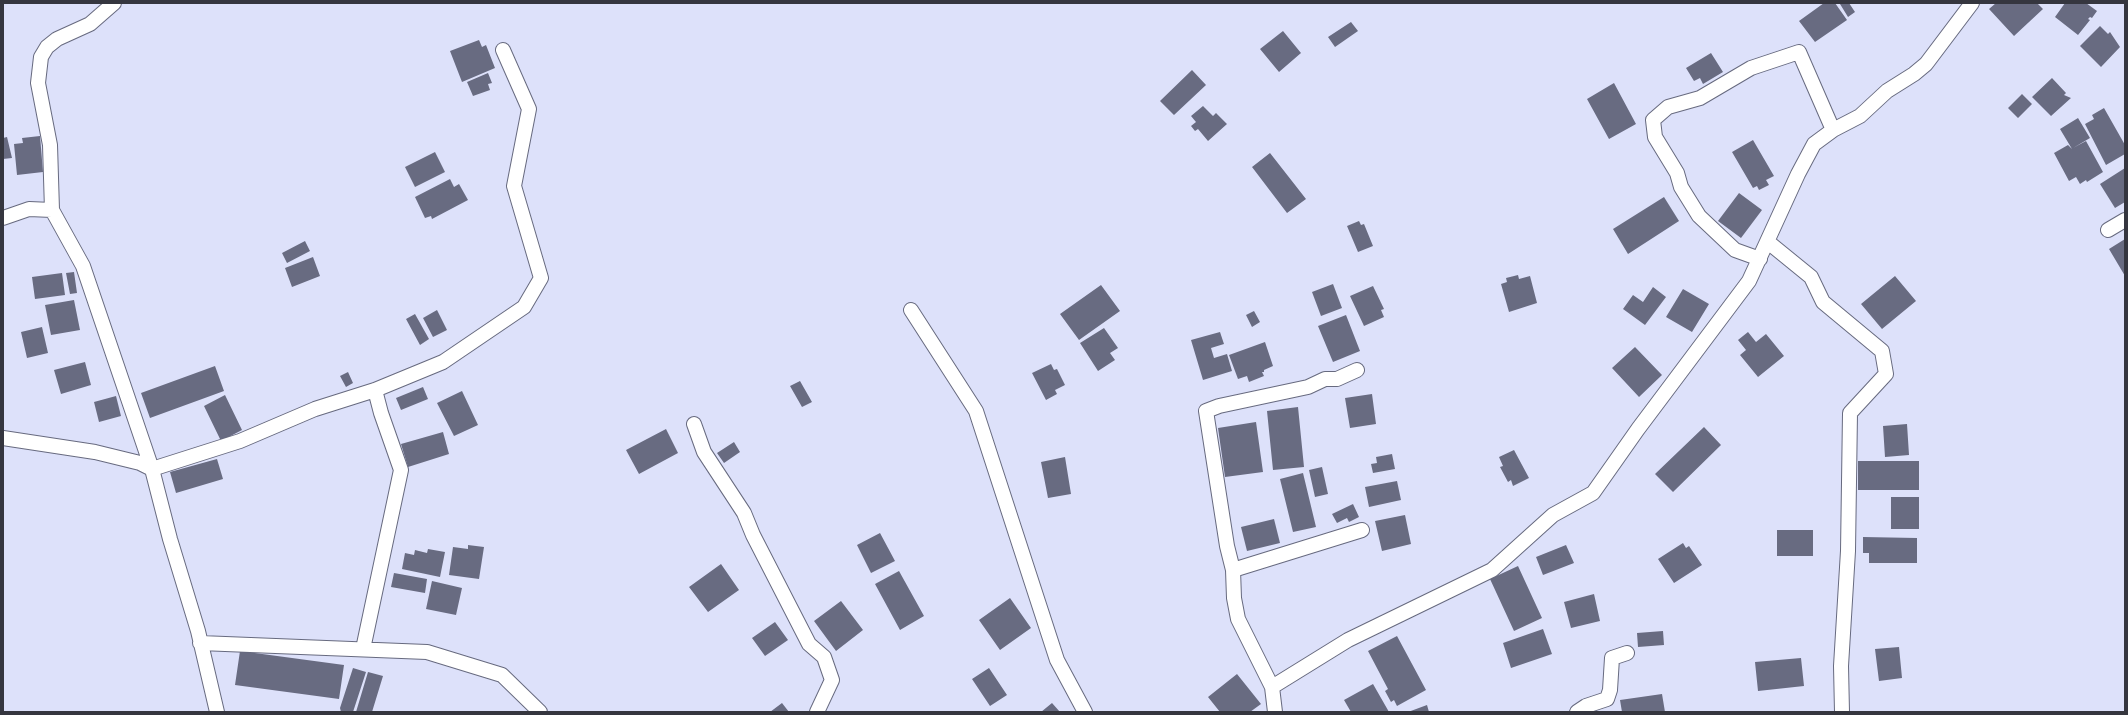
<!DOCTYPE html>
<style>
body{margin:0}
#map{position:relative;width:2128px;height:715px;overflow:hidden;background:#dde1fa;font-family:Quicksand,sans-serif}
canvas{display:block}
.frame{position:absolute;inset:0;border:4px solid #35363f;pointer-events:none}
</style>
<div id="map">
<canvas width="2128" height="715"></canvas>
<div class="frame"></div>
</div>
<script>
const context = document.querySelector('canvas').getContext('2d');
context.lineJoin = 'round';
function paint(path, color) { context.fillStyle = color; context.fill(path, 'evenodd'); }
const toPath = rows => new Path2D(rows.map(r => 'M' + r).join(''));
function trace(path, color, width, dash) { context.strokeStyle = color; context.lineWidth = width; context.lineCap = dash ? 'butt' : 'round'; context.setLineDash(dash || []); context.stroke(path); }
paint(toPath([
 [1824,3,1835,3,1847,20,1815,42,1799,21],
 [1849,3,1855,12,1848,17,1840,4],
 [1996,3,2037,3,2043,9,2014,36,1989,9],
 [2065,3,2086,3,2097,11,2092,18,2090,17,2088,19,2090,20,2078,35,2055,17],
 [1351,22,1358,31,1335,47,1328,37],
 [2100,26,2108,34,2110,32,2120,47,2101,67,2080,46],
 [1283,31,1301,53,1279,72,1260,49],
 [479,40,482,47,486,45,495,68,462,82,450,51],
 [1711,53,1723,72,1703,84,1700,78,1694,81,1686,68],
 [1192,70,1206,85,1174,115,1160,101],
 [488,73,492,83,488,84,490,90,473,96,467,82],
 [2052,78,2066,93,2064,95,2071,98,2051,116,2032,97],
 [1614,83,1636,124,1609,139,1587,99],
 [2022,94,2032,104,2018,118,2008,108],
 [1203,106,1213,116,1216,113,1227,124,1208,141,1198,129,1195,131,1191,126,1196,122,1191,116],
 [2104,108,2125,145,2125,154,2106,165,2085,124,2094,119,2092,115],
 [2078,118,2090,138,2073,148,2086,141,2103,172,2087,182,2086,180,2080,184,2076,177,2069,181,2054,153,2068,145,2072,149,2060,129],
 [40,136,43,172,17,175,14,144,23,143,22,138],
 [7,137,12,158,3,159,3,138],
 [1753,140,1774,176,1766,180,1769,185,1759,190,1757,186,1753,188,1732,152],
 [435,152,445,172,415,187,405,167],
 [1270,153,1306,199,1287,213,1252,167],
 [2125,168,2125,202,2115,208,2100,184],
 [450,179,454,187,459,184,468,200,432,219,431,216,425,218,415,197],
 [1739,193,1762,210,1741,238,1718,221],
 [1664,197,1679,221,1628,254,1613,229],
 [1359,221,1361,225,1364,224,1373,246,1358,252,1347,226],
 [2125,239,2125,276,2109,249],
 [305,241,310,251,287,263,282,253],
 [313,257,320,276,292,287,285,268],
 [74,272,77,293,70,294,66,273],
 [62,273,65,295,35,299,32,277],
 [1518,275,1519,279,1530,276,1537,303,1509,312,1501,284,1507,282,1506,278],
 [1895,276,1916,301,1882,329,1861,304],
 [1333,284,1342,308,1321,316,1312,292],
 [1101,285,1120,311,1079,340,1060,314],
 [1373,286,1384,309,1381,310,1384,317,1364,326,1350,296],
 [1653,287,1666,297,1645,325,1623,309,1633,295,1643,302],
 [1683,289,1709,304,1692,332,1666,317],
 [74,300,80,330,51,335,45,305],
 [437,310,447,330,433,337,423,318],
 [1254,311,1260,322,1252,327,1246,315],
 [415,314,429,339,420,345,406,319],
 [1346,315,1360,351,1333,362,1318,326],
 [42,327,48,353,27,358,21,332],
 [1104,328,1118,348,1110,353,1115,360,1098,371,1080,343],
 [1220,332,1224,344,1211,348,1214,358,1227,354,1232,371,1203,380,1191,340],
 [1748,332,1756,342,1766,334,1784,356,1758,377,1740,355,1746,350,1738,340],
 [1265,342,1273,366,1264,370,1264,372,1262,372,1264,376,1249,382,1247,376,1238,379,1229,355],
 [1635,347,1662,375,1639,397,1612,368],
 [85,362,91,385,61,394,54,370],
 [1051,364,1054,370,1057,369,1065,385,1055,390,1057,394,1046,400,1032,373],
 [215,366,224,391,150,418,141,393],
 [348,372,353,383,346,387,340,376],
 [800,381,812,402,802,407,790,386],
 [423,387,428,399,401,410,396,398],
 [462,391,478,425,454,436,437,403],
 [1372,394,1376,424,1350,428,1345,398],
 [225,395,242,430,221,441,204,406],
 [116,396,121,416,99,422,94,402],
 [1298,407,1304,467,1273,470,1267,411],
 [1256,422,1263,472,1225,477,1218,428],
 [1907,424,1909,455,1885,457,1883,426],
 [1704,427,1721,445,1673,492,1655,474],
 [666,429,678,453,639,474,626,450],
 [443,432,449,454,408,467,401,444],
 [734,442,740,452,724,463,717,453],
 [1514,450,1529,478,1513,486,1511,480,1508,482,1500,467,1503,466,1499,457],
 [1392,454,1395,469,1373,473,1371,464,1377,463,1376,457],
 [1065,457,1071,494,1048,498,1041,462],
 [217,459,223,479,176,493,170,472],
 [1858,461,1919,461,1919,490,1858,490],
 [1322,467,1328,494,1315,497,1309,470],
 [1303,473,1316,527,1293,532,1280,479],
 [1397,481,1401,500,1369,507,1365,487],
 [1891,497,1919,497,1919,529,1891,529],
 [1353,504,1359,517,1349,522,1347,518,1337,523,1332,514],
 [1405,515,1411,544,1382,551,1375,521],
 [1274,519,1280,543,1247,551,1241,527],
 [1777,530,1813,530,1813,556,1777,556],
 [880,533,895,561,871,573,857,545],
 [1863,537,1917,538,1917,563,1869,563,1869,553,1863,553],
 [1683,543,1686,548,1689,546,1702,565,1674,583,1658,559],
 [468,545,484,547,479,579,449,575,453,547,468,549],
 [1566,545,1574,563,1543,575,1536,557],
 [428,549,445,552,440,577,402,569,405,553,414,555,415,550,427,553],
 [721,564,739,590,708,612,689,587],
 [1518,566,1542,618,1514,631,1490,579],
 [899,571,924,616,900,630,875,584],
 [394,573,427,579,425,593,391,587],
 [432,581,462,588,456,615,426,609],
 [1594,594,1600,621,1571,628,1564,602],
 [1010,598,1031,628,1000,650,979,620],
 [841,601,863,630,836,651,814,621],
 [775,622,788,640,765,656,752,638],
 [1543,629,1552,654,1511,668,1503,643],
 [1663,631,1664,645,1638,647,1637,633],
 [1397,636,1426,690,1397,706,1394,700,1391,702,1385,691,1388,689,1368,651],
 [1899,647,1902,678,1879,681,1875,649],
 [240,651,344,665,339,699,235,685],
 [1801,658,1804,686,1758,691,1755,662],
 [353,668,366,672,353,712,341,712,340,708],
 [989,668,1007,695,990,706,972,679],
 [368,672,383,676,372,712,356,712],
 [1237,674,1261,704,1250,712,1220,712,1208,697],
 [1373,684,1389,712,1351,712,1344,700],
 [1662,694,1665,712,1622,712,1620,700],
 [782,703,789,712,770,712],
 [1052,703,1060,712,1041,712],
 [1427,705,1429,712,1408,712]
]), '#686b81');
const street = toPath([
 [114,3,90,24,57,39,47,47,41,57,38,83,50,145,52,210,83,266,152,469,240,441,315,409,375,390,443,362,524,307,541,278,514,186,529,109,503,50],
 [3,218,29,209,52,210],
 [2108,230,2125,220],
 [1768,242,1811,277,1823,302,1882,351,1886,374,1850,413,1848,551,1841,666,1842,712],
 [1760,259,1735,250,1699,216,1681,187,1677,173,1655,137,1653,120,1668,107,1700,98,1751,68,1799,52,1833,130],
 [911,310,976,411,1057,660,1085,712],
 [694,424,704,452,744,513,753,535,809,644,824,657,832,680,817,712],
 [3,438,95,452,140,463,152,469,170,539,198,631,217,712],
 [1233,570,1362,530],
 [200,643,427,652,502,675,540,712],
 [363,649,401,470,381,413,375,390],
 [1272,687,1348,640,1492,570,1553,515,1593,493,1638,429,1749,281,1798,174,1814,144,1833,130,1860,116,1887,91,1914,74,1926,64,1972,3],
 [1275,712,1272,687,1238,619,1234,598,1233,570,1227,546,1206,411,1219,406,1308,387,1325,379,1337,379,1357,370],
 [1577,712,1586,706,1607,699,1610,690,1612,658,1627,653]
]);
trace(street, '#676a7f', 16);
trace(street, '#fff', 14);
</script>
